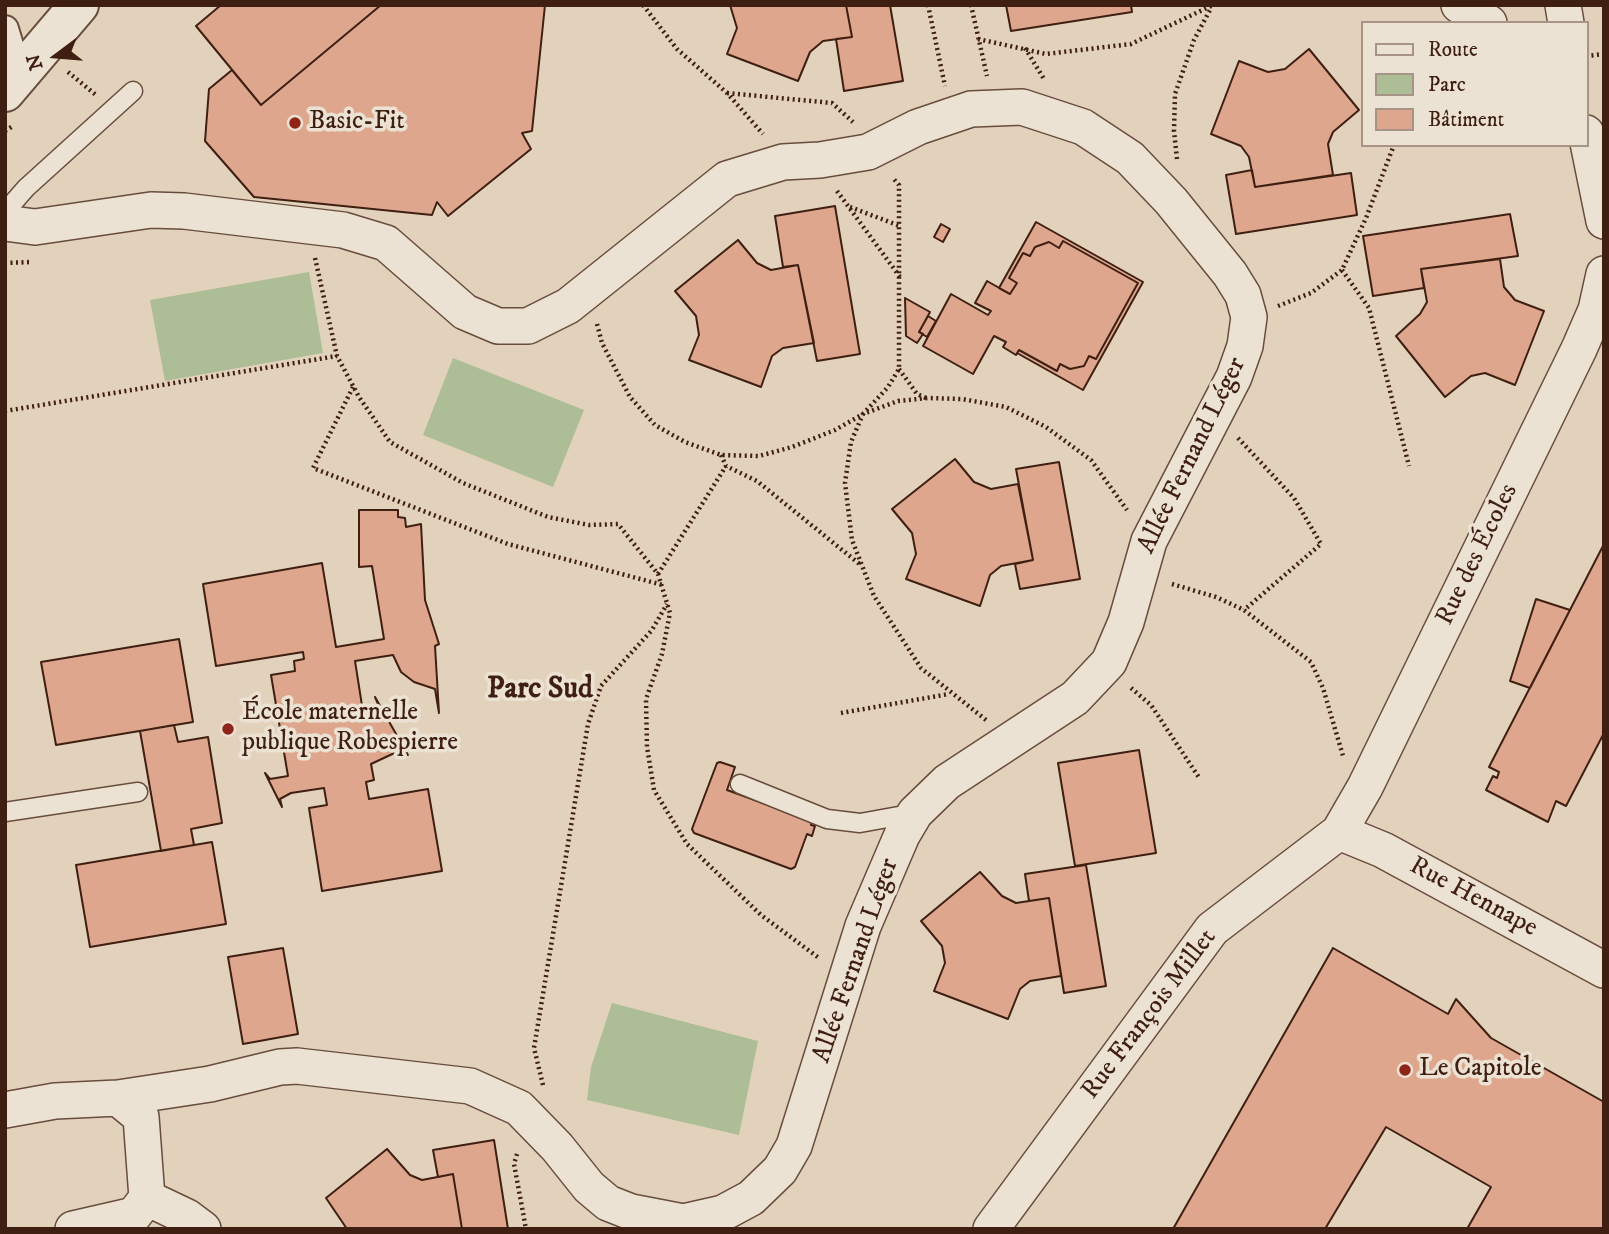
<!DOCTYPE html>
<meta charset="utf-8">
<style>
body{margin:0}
#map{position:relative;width:1609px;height:1234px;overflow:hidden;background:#e2d2bc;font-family:"IM FELL DW Pica",serif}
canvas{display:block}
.frame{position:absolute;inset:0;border:7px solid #3f1f12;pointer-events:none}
.legend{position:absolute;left:1361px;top:21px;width:228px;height:126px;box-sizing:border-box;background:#ece2d3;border:2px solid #a79486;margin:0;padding:9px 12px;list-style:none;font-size:21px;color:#3f1f12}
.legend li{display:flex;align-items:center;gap:14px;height:35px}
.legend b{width:35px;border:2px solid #a79486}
.north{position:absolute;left:21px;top:21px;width:70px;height:70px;-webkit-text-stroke:5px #ece2d3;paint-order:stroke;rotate:254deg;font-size:19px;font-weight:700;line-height:28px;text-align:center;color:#3f1f12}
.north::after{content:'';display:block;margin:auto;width:24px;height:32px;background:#3f1f12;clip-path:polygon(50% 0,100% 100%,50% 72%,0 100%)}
</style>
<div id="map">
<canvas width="1609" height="1234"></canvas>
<div class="frame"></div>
<ul class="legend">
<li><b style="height:9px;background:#ece2d3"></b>Route</li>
<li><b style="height:19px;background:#adbd96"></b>Parc</li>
<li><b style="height:19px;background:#dea78d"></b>Bâtiment</li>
</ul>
<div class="north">N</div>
</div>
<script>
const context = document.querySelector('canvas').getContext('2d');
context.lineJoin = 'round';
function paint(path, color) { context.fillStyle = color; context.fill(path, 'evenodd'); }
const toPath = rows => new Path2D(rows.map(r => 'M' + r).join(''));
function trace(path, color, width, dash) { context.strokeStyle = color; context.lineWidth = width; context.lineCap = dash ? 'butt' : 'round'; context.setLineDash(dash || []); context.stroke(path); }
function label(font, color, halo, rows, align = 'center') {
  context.font = font + ' "IM FELL DW Pica",serif'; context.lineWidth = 7; context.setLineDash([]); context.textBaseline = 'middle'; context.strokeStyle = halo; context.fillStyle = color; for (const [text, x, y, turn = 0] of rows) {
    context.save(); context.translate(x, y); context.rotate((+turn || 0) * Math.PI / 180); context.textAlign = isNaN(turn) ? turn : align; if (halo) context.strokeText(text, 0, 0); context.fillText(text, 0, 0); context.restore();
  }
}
paint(toPath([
 [309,272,323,353,165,381,150,300],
 [453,358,584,410,553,487,423,435],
 [612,1003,758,1041,739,1135,587,1100,591,1067]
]), '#adbd96');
const building = toPath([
 [221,5,381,5,261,105,196,26,221,5],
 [381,5,545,5,532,131,522,133,531,149,448,216,437,202,432,215,254,197,205,141,209,89,232,70,261,105,381,5],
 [730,5,846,5,852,37,823,41,810,52,798,81,727,54,737,28,730,5],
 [846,5,890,5,903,81,844,91,836,39,852,37,846,5],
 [1006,5,1131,5,1132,12,1011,31,1006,5],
 [1309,49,1359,110,1333,132,1328,144,1333,175,1255,187,1249,157,1241,146,1211,134,1239,61,1268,72,1285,69,1309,49],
 [1252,170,1255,187,1351,173,1357,215,1236,234,1226,175,1252,170],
 [835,206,860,354,817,361,798,265,783,267,775,216,835,206],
 [1510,214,1518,256,1421,269,1424,288,1373,296,1363,236,1510,214],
 [1036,222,1143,282,1083,390,1017,353,1019,350,1057,371,1060,364,1070,369,1084,366,1089,356,1096,359,1138,283,1063,241,1059,248,1049,242,1035,247,1030,256,1023,253,1009,278,1017,283,1010,294,999,288,1036,222],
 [941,224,950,229,943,242,934,237,941,224],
 [738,240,757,263,771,270,798,265,814,343,783,348,772,356,761,387,689,360,699,335,696,316,675,291,738,240],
 [1063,241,1138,283,1096,359,1089,356,1084,366,1070,369,1060,364,1057,371,1019,350,1016,355,1003,347,1006,342,994,336,973,374,923,346,951,294,988,315,991,311,975,303,987,281,1010,294,1017,283,1009,278,1023,253,1030,256,1035,247,1049,242,1059,248,1063,241],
 [1500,259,1504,287,1515,300,1544,311,1515,385,1485,373,1471,376,1445,397,1396,336,1420,314,1427,302,1421,269,1500,259],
 [905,298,930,312,919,332,923,334,917,343,906,336,905,298],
 [928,316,936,321,927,337,919,332,928,316],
 [955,459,974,482,991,489,1018,484,1033,560,1001,566,990,575,980,606,906,579,916,554,912,533,892,509,955,459],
 [1059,462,1080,579,1020,589,1015,564,1033,560,1016,469,1059,462],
 [359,510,398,510,398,517,405,518,406,527,421,524,425,600,439,644,435,646,439,713,435,689,414,682,401,672,393,655,355,661,363,712,378,704,375,697,408,755,403,749,371,764,374,780,366,782,369,799,428,789,442,871,322,891,309,808,327,805,324,788,291,793,280,799,282,807,265,773,270,779,288,776,271,675,295,671,294,661,304,659,303,652,216,666,203,584,322,563,336,647,384,639,372,566,359,567,359,510],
 [1604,544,1604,733,1566,806,1556,801,1548,822,1486,790,1493,776,1497,778,1499,772,1489,767,1604,544],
 [1536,599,1570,610,1530,688,1510,681,1536,599],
 [179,639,193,722,56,745,41,662,179,639],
 [174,725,178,742,208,737,222,823,191,829,194,845,161,851,140,731,174,725],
 [1139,750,1156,853,1075,866,1058,763,1139,750],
 [720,762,735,767,727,790,812,821,811,825,815,826,812,836,807,834,795,867,791,869,694,833,692,829,717,763,720,762],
 [212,842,226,924,90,947,76,865,212,842],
 [1086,865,1106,986,1064,993,1049,898,1029,901,1025,874,1086,865],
 [980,872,1002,896,1016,903,1049,898,1061,976,1030,981,1020,989,1008,1019,934,991,945,963,942,946,921,921,980,872],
 [283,948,298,1034,243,1044,228,957,283,948],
 [1333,948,1448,1014,1456,999,1491,1038,1604,1102,1604,1229,1467,1229,1491,1187,1386,1127,1325,1229,1173,1229,1333,948],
 [494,1140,508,1229,462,1229,453,1174,438,1177,433,1150,494,1140],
 [387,1149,410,1175,422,1180,453,1174,462,1229,347,1229,326,1198,387,1149]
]);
paint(building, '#dea78d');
trace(building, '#3f1f12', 2);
const service = toPath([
 [5,212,26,188,133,91],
 [740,784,827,819,860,823,915,813],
 [5,812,138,792]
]);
const pedestrian = toPath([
 [5,29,19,75]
]);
const minor = toPath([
 [1459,5,1489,23],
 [1563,5,1566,23],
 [1586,133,1604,221],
 [5,223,35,227,151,210,184,211,343,230,386,243,465,312,498,326,528,326,568,306,727,179,783,162,820,160,868,152,918,127,971,109,1022,107,1083,127,1130,158,1171,201,1230,274,1243,295,1249,317,1245,346,1234,377,1149,541,1126,622,1109,662,1075,698,947,782,915,813,902,835,863,926,794,1146,780,1170,751,1198,723,1213,683,1222,631,1212,608,1203,589,1187,557,1147,519,1108,470,1086,297,1066,280,1067,210,1084,118,1098],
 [1339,832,1383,850,1604,970],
 [5,1110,55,1101,118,1098,141,1117,147,1198],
 [147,1198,187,1217,203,1229],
 [73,1229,134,1215,147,1198],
 [991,1229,1212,929,1339,832,1365,787,1579,349,1596,310,1604,274]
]);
const tertiary = toPath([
 [5,92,79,5]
]);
trace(service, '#684c3c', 21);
trace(pedestrian, '#684c3c', 30);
trace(minor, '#684c3c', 38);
trace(tertiary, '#684c3c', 42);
trace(toPath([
 [643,5,677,49,727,93,763,134],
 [928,5,945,86],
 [971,5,987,76],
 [978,39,1046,54,1131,44,1213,5],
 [1025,48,1044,79],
 [1586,56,1604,54],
 [68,72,96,95],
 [727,93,832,103,853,122],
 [5,131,13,126],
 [1177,159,1174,131,1175,94,1194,40,1211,8],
 [837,191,900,277],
 [850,207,900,226],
 [315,258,337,356,359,397,390,442,463,483,548,517,589,525,618,524,658,574,670,613,662,654,646,699,647,747,654,790,687,844,761,915,819,958],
 [5,263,32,262],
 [1342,270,1369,308,1409,466],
 [1278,306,1311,293,1342,270,1366,218,1394,145],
 [597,324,602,343,630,397,655,425,685,442,721,455,759,456,792,447,835,430,863,414,888,387,899,369,899,185,892,177],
 [899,369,917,394,926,398],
 [353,387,313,468,508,544,663,585],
 [5,411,337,356],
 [1238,438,1294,498,1321,544,1244,610],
 [721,455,726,466,757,481,862,566],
 [658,574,726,466],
 [1172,584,1216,597,1244,610,1311,662,1323,688,1343,756],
 [1131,688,1151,705,1200,779],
 [841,713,949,694],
 [986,720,921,668,874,596,852,540,845,483,851,442,863,414,898,401,928,398,962,399,1006,407,1046,427,1091,460,1127,510],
 [543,1085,534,1048,588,724,601,686,652,630,667,604],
 [517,1154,514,1164,526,1229]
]), '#3f1f12', 4.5, [2, 3.5]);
trace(service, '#ece2d3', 18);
trace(pedestrian, '#ece2d3', 26);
trace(minor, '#ece2d3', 35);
trace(tertiary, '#ece2d3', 38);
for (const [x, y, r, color] of [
 [295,123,7,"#8f2418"],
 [228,729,7,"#8f2418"],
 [1405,1070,7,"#8f2418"]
]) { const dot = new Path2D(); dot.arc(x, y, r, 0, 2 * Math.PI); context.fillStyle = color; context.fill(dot); trace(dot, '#ece2d3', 2.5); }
label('26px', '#3f1f12', '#ece2d3', [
 ["Basic-Fit",309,123],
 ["École maternelle",242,714],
 ["publique Robespierre",242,744],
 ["Le Capitole",1419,1070]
], 'left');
label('26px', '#3f1f12', '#ece2d3', [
 ["Allée Fernand Léger",1193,456,-64],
 ["Rue des Écoles",1478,555,-64],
 ["Rue Hennape",1473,898,28],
 ["Allée Fernand Léger",857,961,-71],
 ["Rue François Millet",1150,1015,-53]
]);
label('bold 30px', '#3f1f12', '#ece2d3', [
 ["Parc Sud",540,691]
]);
</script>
